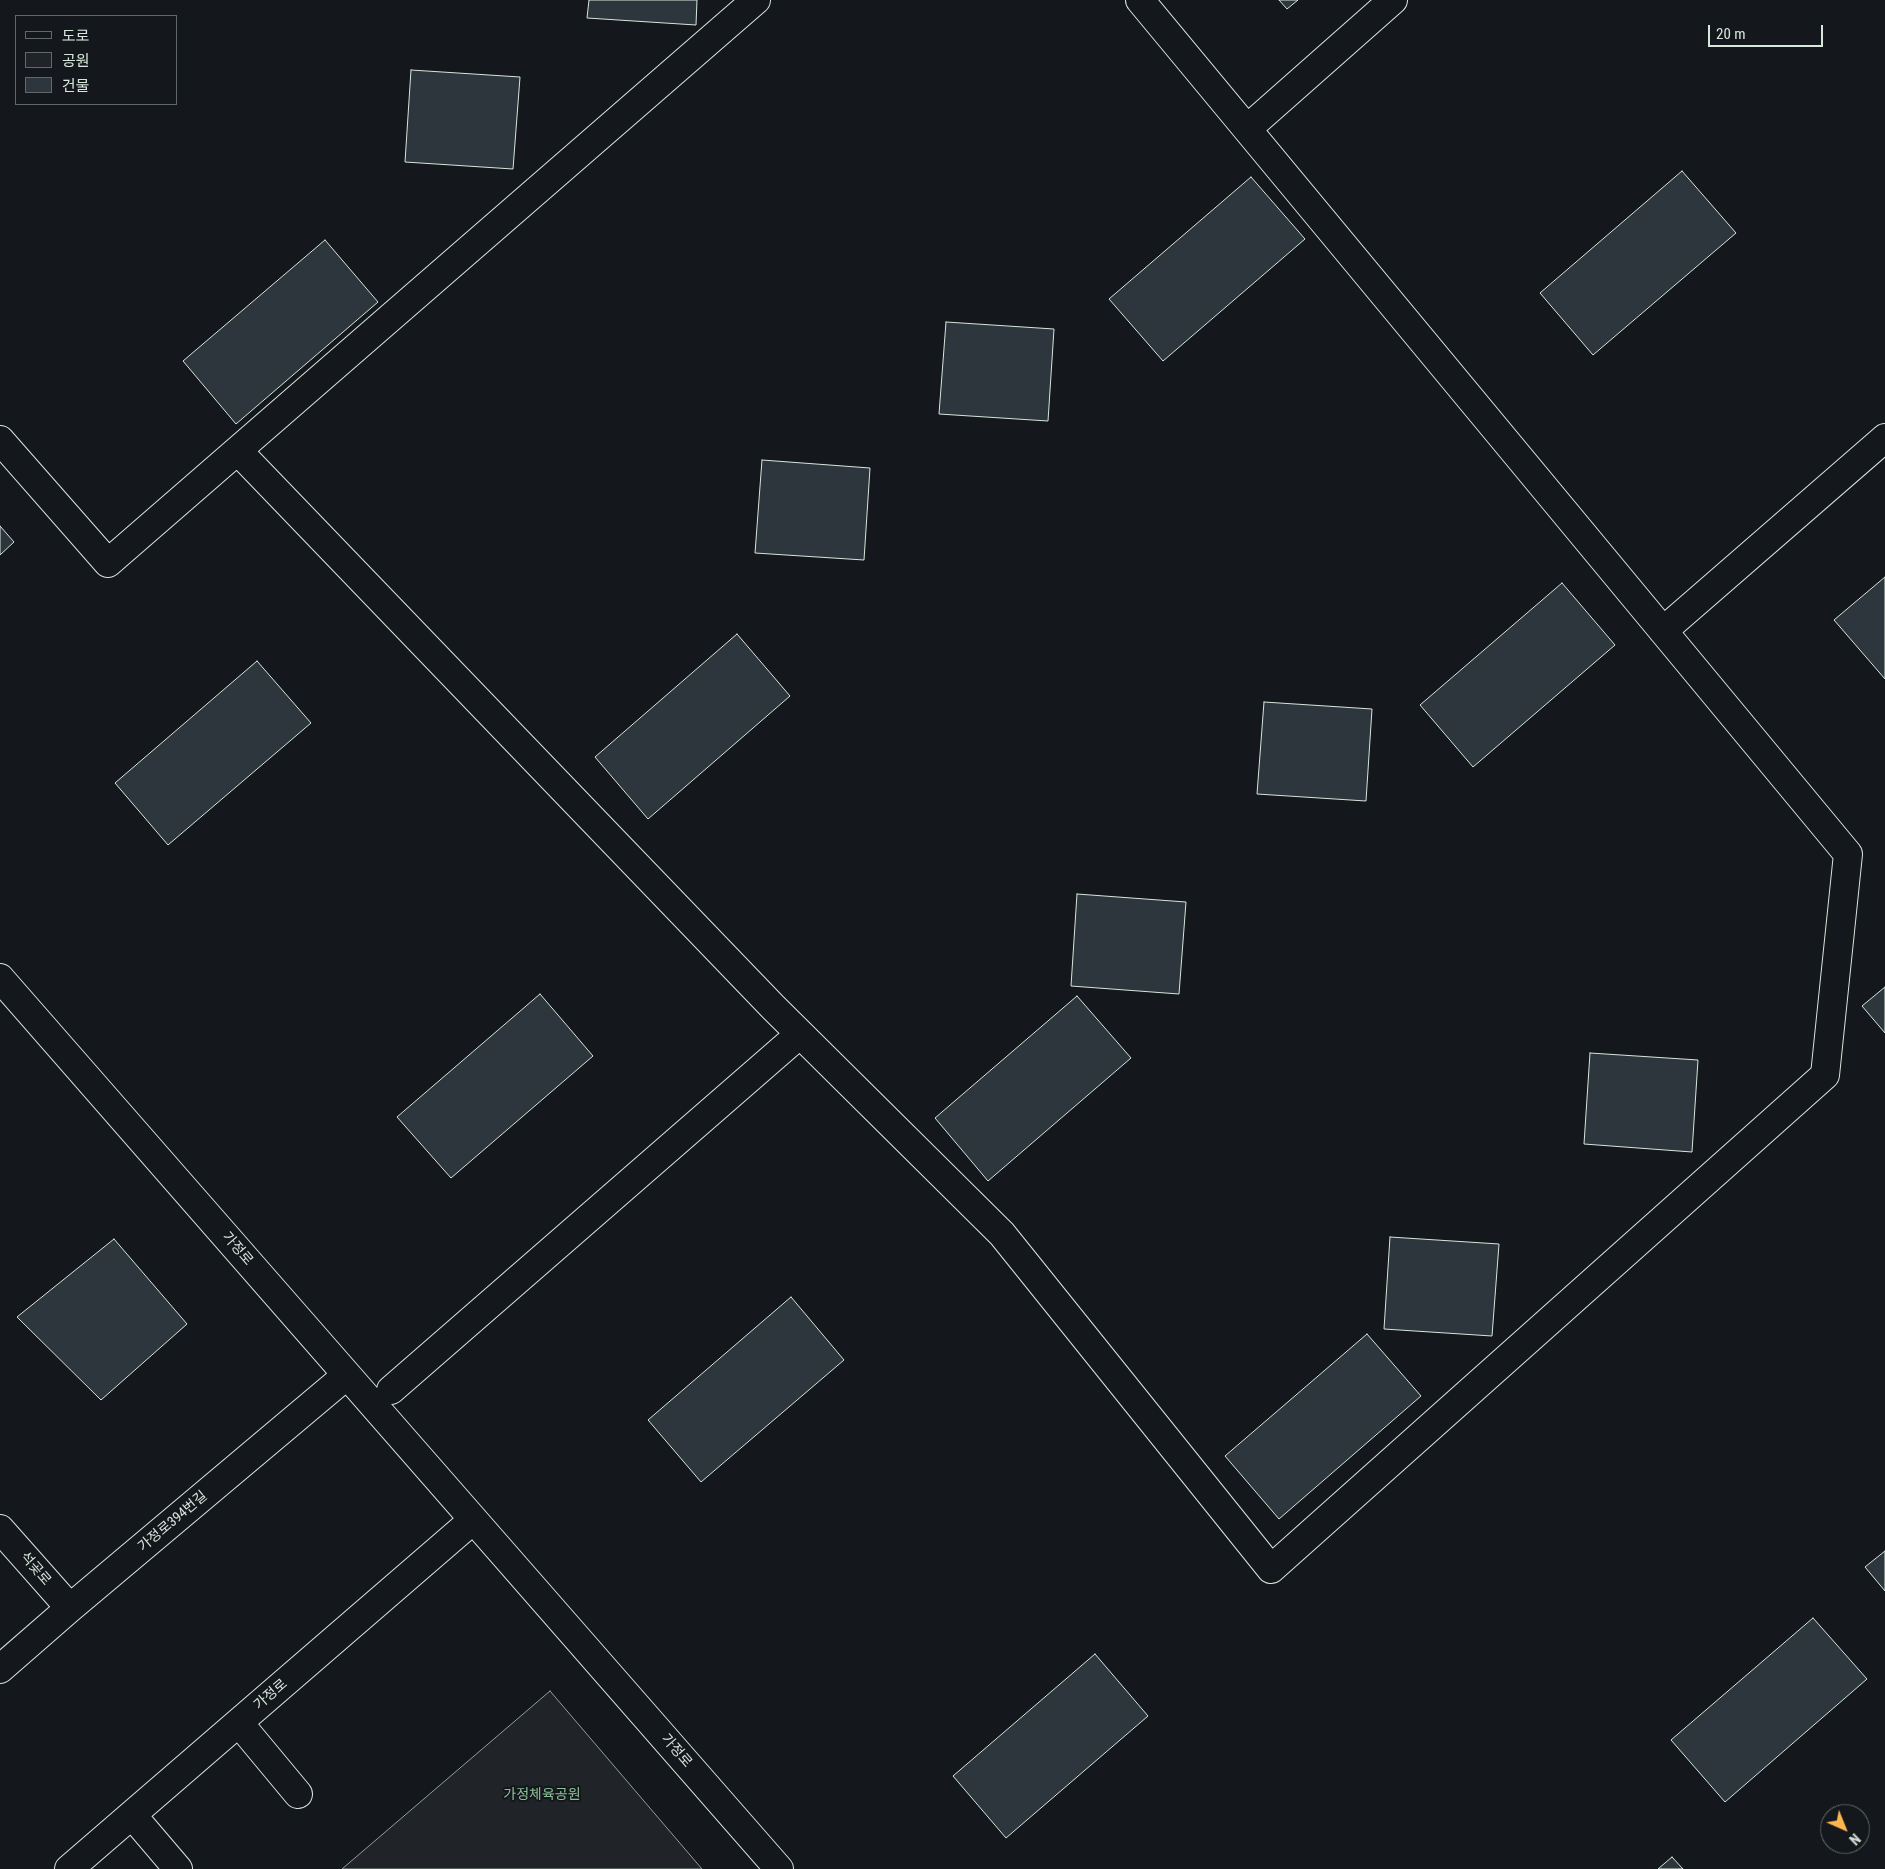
<!DOCTYPE html>
<meta charset="utf-8">
<style>
body{margin:0}
#map{position:relative;width:1885px;height:1869px;overflow:hidden;background:#14181c;font-family:"Roboto Condensed","Noto Sans KR",sans-serif}
canvas{display:block}
.legend{position:absolute;left:15px;top:15px;width:162px;height:90px;box-sizing:border-box;background:#14181c;border:1px solid #626a69;margin:0;padding:6px 9px;list-style:none;font-size:15px;color:#d8e6dc}
.legend li{display:flex;align-items:center;gap:10px;height:25px}
.legend b{width:25px;border:1px solid #626a69}
.north{position:absolute;left:1820px;top:1804px;width:50px;height:50px;box-sizing:border-box;background:#14181c;border:1px solid #626a69;border-radius:50%;rotate:136deg;font-size:14px;font-weight:700;line-height:20px;text-align:center;color:#d8e6dc}
.north::after{content:'';display:block;margin:auto;width:18px;height:22px;background:#ffb74d;clip-path:polygon(50% 0,100% 100%,50% 72%,0 100%)}
.scale{position:absolute;left:1708px;top:25px;width:115px;height:22px;box-sizing:border-box;border:2px solid #d8e6dc;border-top:0;padding-left:6px;font-size:15px;line-height:18px;white-space:nowrap;color:#d8e6dc;-webkit-text-stroke:4px #14181c;paint-order:stroke}
</style>
<div id="map">
<canvas width="1885" height="1869"></canvas>
<ul class="legend">
<li><b style="height:6px;background:#14181c"></b>도로</li>
<li><b style="height:14px;background:#202428"></b>공원</li>
<li><b style="height:14px;background:#2c363c"></b>건물</li>
</ul>
<div class="north">N</div>
<div class="scale">20 m</div>
</div>
<script>
const context = document.querySelector('canvas').getContext('2d');
context.lineJoin = 'round';
function paint(path, color) { context.fillStyle = color; context.fill(path, 'evenodd'); }
const toPath = rows => new Path2D(rows.map(r => 'M' + r).join(''));
function trace(path, color, width, dash) { context.strokeStyle = color; context.lineWidth = width; context.lineCap = dash ? 'butt' : 'round'; context.setLineDash(dash || []); context.stroke(path); }
function label(font, color, halo, rows, align = 'center') {
  context.font = font + ' "Roboto Condensed","Noto Sans KR",sans-serif'; context.lineWidth = 4; context.setLineDash([]); context.textBaseline = 'middle'; context.strokeStyle = halo; context.fillStyle = color; for (const [text, x, y, turn = 0] of rows) {
    context.save(); context.translate(x, y); context.rotate((+turn || 0) * Math.PI / 180); context.textAlign = isNaN(turn) ? turn : align; if (halo) context.strokeText(text, 0, 0); context.fillText(text, 0, 0); context.restore();
  }
}
const green = toPath([
 [550,1691,702,1869,342,1869,550,1691]
]);
paint(green, '#202428');
trace(green, '#939e99', 1);
const building = toPath([
 [589,0,697,0,696,25,587,18,589,0],
 [1279,0,1298,0,1287,9,1279,0],
 [411,70,520,77,513,169,405,162,411,70],
 [1682,171,1736,233,1593,355,1540,293,1682,171],
 [1251,177,1305,239,1163,361,1109,299,1251,177],
 [325,240,378,302,236,424,183,361,325,240],
 [946,322,1054,329,1048,421,939,414,946,322],
 [762,460,870,468,864,560,755,553,762,460],
 [0,526,14,542,0,555,0,526],
 [1885,577,1885,679,1834,620,1885,577],
 [1562,583,1615,645,1473,767,1420,705,1562,583],
 [737,634,790,696,648,819,595,757,737,634],
 [257,661,311,723,168,845,115,783,257,661],
 [1264,702,1372,709,1366,801,1257,794,1264,702],
 [1077,894,1186,902,1179,994,1071,986,1077,894],
 [1885,987,1885,1033,1862,1006,1885,987],
 [540,994,593,1056,451,1178,397,1117,540,994],
 [1077,996,1131,1058,988,1181,935,1118,1077,996],
 [1590,1053,1698,1060,1692,1152,1584,1144,1590,1053],
 [1390,1237,1499,1244,1492,1336,1384,1329,1390,1237],
 [114,1239,187,1324,101,1400,17,1317,114,1239],
 [791,1297,844,1360,701,1482,648,1420,791,1297],
 [1367,1334,1421,1396,1279,1519,1225,1456,1367,1334],
 [1885,1551,1885,1591,1865,1567,1885,1551],
 [1813,1618,1867,1679,1725,1802,1671,1740,1813,1618],
 [1095,1654,1148,1716,1006,1838,953,1776,1095,1654],
 [1672,1857,1683,1869,1658,1869,1672,1857]
]);
paint(building, '#2c363c');
trace(building, '#d8e6dc', 1);
const minor = toPath([
 [1247,129,1393,0],
 [0,440,108,563,756,0],
 [238,451,773,1007,1002,1234,1271,1569,1825,1075,1848,854,1140,0],
 [1663,631,1885,438],
 [0,978,779,1869],
 [391,1390,800,1034],
 [0,1529,70,1608],
 [0,1669,70,1608,347,1375],
 [239,1723,298,1794],
 [132,1815,178,1869],
 [69,1869,473,1520]
]);
trace(minor, '#d8e6dc', 30);
trace(minor, '#14181c', 28);
label('14px', '#d8e6dc', '#14181c', [
 ["가정로",237,1249,49],
 ["가정로394번길",173,1522,-40],
 ["석곶로",35,1569,49],
 ["가정로",271,1695,-41],
 ["가정로",676,1751,49]
]);
label('14px', '#8ac095', '#14181c', [
 ["가정체육공원",542,1795]
]);
</script>
